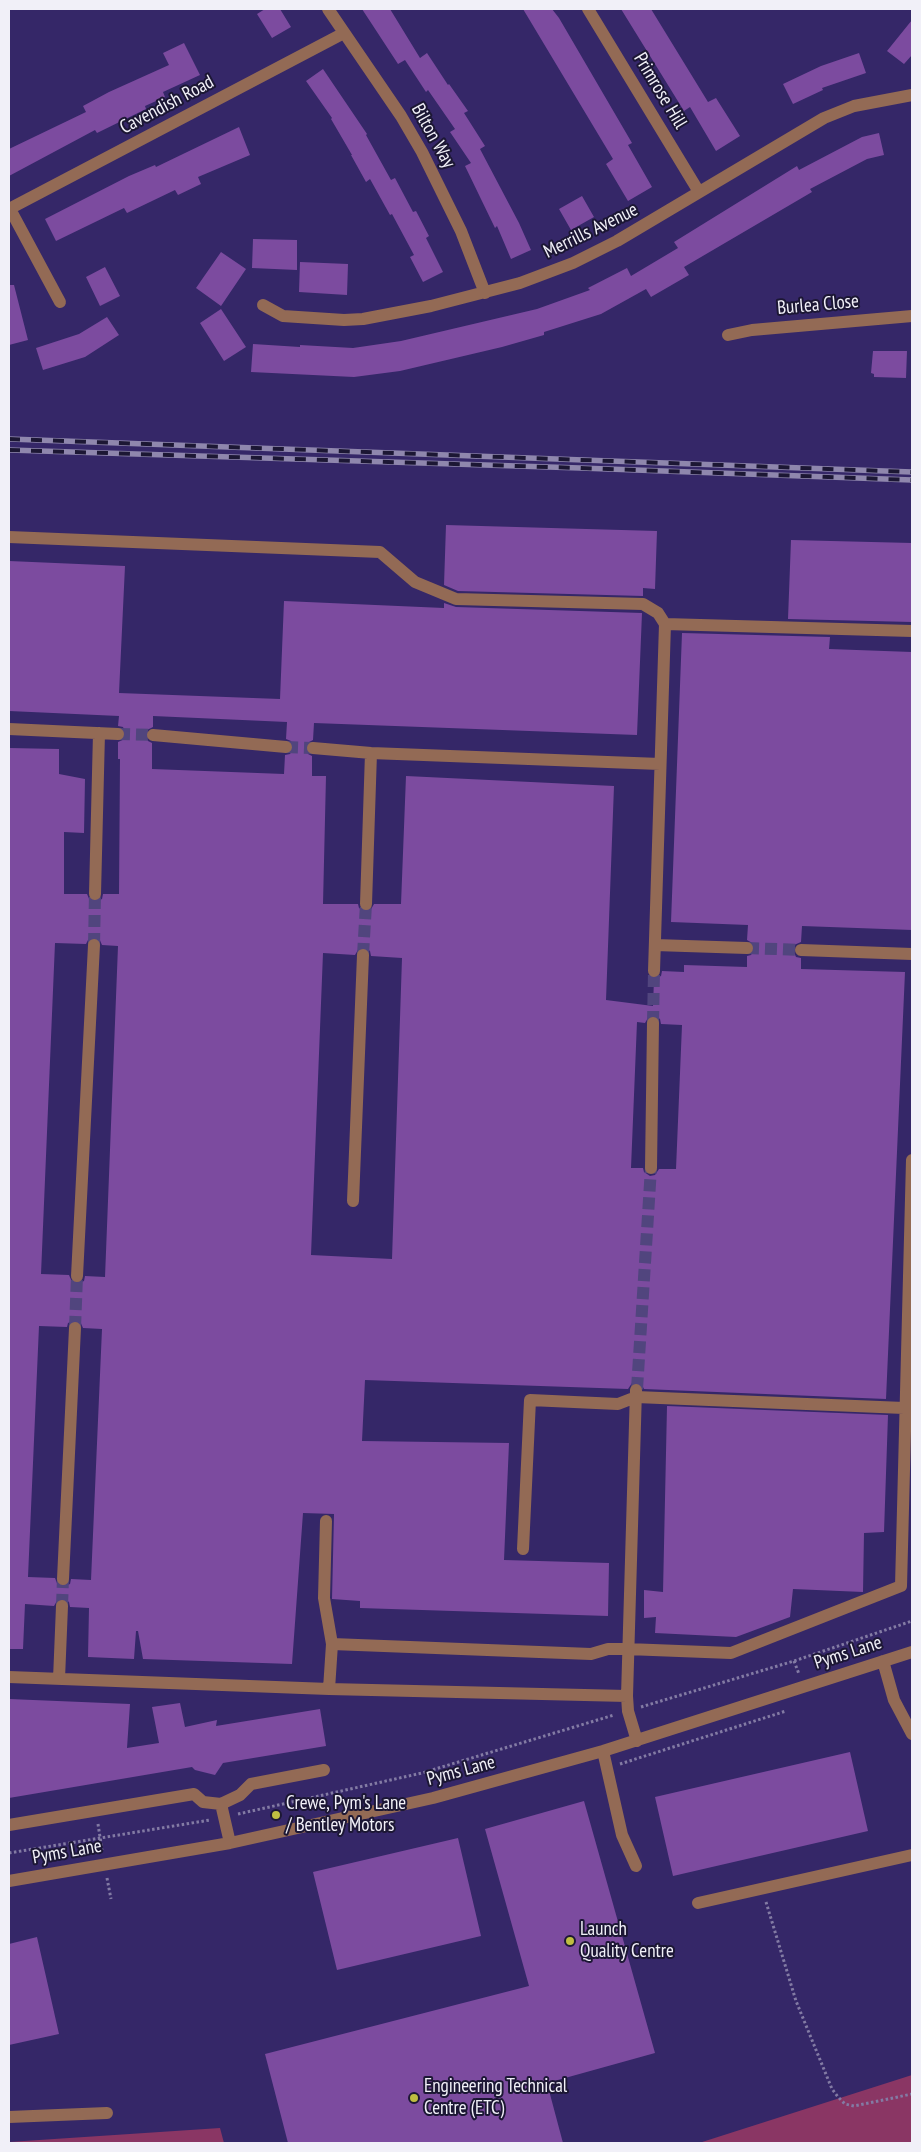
<!DOCTYPE html>
<style>
body{margin:0}
#map{position:relative;width:921px;height:2152px;overflow:hidden;background:#352768;font-family:"PT Sans Narrow",sans-serif}
canvas{display:block}
.frame{position:absolute;inset:0;border:10px solid #f1f0f8;pointer-events:none}
</style>
<div id="map">
<canvas width="921" height="2152"></canvas>
<div class="frame"></div>
</div>
<script>
const context = document.querySelector('canvas').getContext('2d');
context.lineJoin = 'round';
function paint(path, color) { context.fillStyle = color; context.fill(path, 'evenodd'); }
const toPath = rows => new Path2D(rows.map(r => 'M' + r).join(''));
function trace(path, color, width, dash) { context.strokeStyle = color; context.lineWidth = width; context.lineCap = dash ? 'butt' : 'round'; context.setLineDash(dash || []); context.stroke(path); }
function label(font, color, halo, rows, align = 'center') {
  context.font = font + ' "PT Sans Narrow",sans-serif'; context.lineWidth = 4; context.setLineDash([]); context.textBaseline = 'middle'; context.strokeStyle = halo; context.fillStyle = color; for (const [text, x, y, turn = 0] of rows) {
    context.save(); context.translate(x, y); context.rotate((+turn || 0) * Math.PI / 180); context.textAlign = isNaN(turn) ? turn : align; if (halo) context.strokeText(text, 0, 0); context.fillText(text, 0, 0); context.restore();
  }
}
paint(toPath([
 [912,2075,912,2143,699,2143],
 [220,2128,224,2143,9,2143,9,2142]
]), '#8a3664');
paint(toPath([
 [265,9,280,9,291,27,272,38,257,14],
 [362,9,390,9,420,58,427,53,448,85,449,84,468,111,464,113,485,146,480,149,519,223,531,250,511,259,497,226,495,228,465,166,471,163,450,132,455,129,428,90,426,92,405,60,398,64],
 [523,9,552,9,559,18,632,143,628,145,652,187,628,201,606,164,613,159],
 [621,9,651,9,708,102,716,98,740,136,716,151,690,107,684,111],
 [912,20,912,55,904,64,887,51],
 [184,43,200,75,163,92,165,97,145,106,146,109,97,133,95,130,9,176,9,149,86,112,83,106,109,92,169,65,163,53],
 [859,53,866,73,822,88,823,90,793,104,783,84,821,66],
 [323,69,367,134,366,135,391,180,395,178,413,212,416,211,429,236,426,238,443,272,423,282,410,257,414,255,392,214,390,215,370,179,366,182,351,155,352,155,331,119,332,118,306,81],
 [239,127,250,155,198,177,201,184,178,195,175,190,127,213,124,208,56,241,45,219,129,176,155,165,156,167],
 [879,133,884,155,867,159,810,189,812,192,684,267,689,275,651,297,646,289,601,314,544,332,544,335,502,347,400,371,354,377,251,372,253,344,300,347,300,345,353,348,401,341,537,309,590,290,588,288,627,268,631,276,678,248,674,242,797,166,799,170,862,137],
 [582,196,594,217,571,230,559,209],
 [253,239,297,240,297,270,252,268],
 [221,252,246,269,221,306,196,288],
 [300,262,348,264,347,295,299,292],
 [105,267,120,296,100,306,86,277],
 [9,285,14,285,28,340,9,345],
 [221,309,246,347,224,361,200,323],
 [107,317,119,335,85,357,43,370,36,348,79,334],
 [873,351,907,351,906,378,874,377,874,374,871,373],
 [446,525,657,531,655,589,643,588,643,596,458,591,444,585],
 [791,540,912,543,912,622,788,619],
 [9,561,125,566,119,693,280,699,284,601,444,608,444,603,456,607,642,613,637,735,314,723,313,740,307,743,305,748,308,754,312,756,312,776,326,776,323,904,358,904,359,908,365,912,370,911,374,904,401,904,406,776,614,786,606,1000,653,1006,654,979,661,976,662,971,684,972,684,965,747,967,747,956,751,955,755,949,754,944,747,940,748,925,671,922,682,633,830,637,829,649,912,652,912,930,802,926,801,942,794,945,793,950,796,957,801,958,801,969,905,972,886,1399,644,1389,641,1383,636,1382,632,1383,628,1389,365,1380,362,1441,509,1443,504,1560,609,1563,608,1616,360,1608,360,1601,332,1599,334,1514,303,1513,292,1664,143,1659,138,1631,136,1631,134,1659,88,1657,89,1608,70,1607,69,1602,63,1598,58,1599,54,1606,25,1604,23,1649,9,1649,9,748,59,749,59,774,85,779,84,833,64,832,64,894,87,894,90,901,95,902,102,899,103,894,119,894,120,759,118,759,118,742,125,739,126,734,123,727,118,726,119,716,9,711],
 [153,716,287,722,286,739,291,741,294,748,290,754,285,755,284,774,152,769,152,743,148,741,145,735,147,730,153,727],
 [94,937,99,938,102,945,118,946,105,1277,85,1276,84,1281,77,1284,72,1282,69,1275,41,1274,55,943,86,944,88,940],
 [364,947,370,951,371,956,402,958,392,1259,311,1255,323,953,355,955,359,948],
 [654,1015,660,1019,661,1024,682,1025,676,1169,659,1169,655,1175,650,1176,644,1172,643,1168,631,1168,637,1022,645,1023,649,1016],
 [75,1320,80,1321,83,1328,102,1329,91,1580,71,1579,70,1584,63,1587,58,1586,55,1578,28,1577,39,1326,67,1327,68,1323],
 [667,1406,888,1415,884,1532,864,1533,863,1592,793,1589,790,1617,736,1637,655,1633,656,1617,644,1618,644,1590,663,1592],
 [9,1699,130,1704,127,1748,159,1743,152,1707,180,1703,185,1727,217,1720,216,1726,320,1709,326,1746,223,1763,215,1775,195,1770,192,1767,9,1798],
 [850,1752,868,1831,673,1876,655,1797],
 [584,1801,655,2053,547,2083,563,2143,288,2143,265,2054,529,1986,485,1829],
 [458,1838,481,1936,337,1970,313,1872],
 [37,1937,59,2034,9,2045,9,1944]
]), '#7c4b9f');
trace(toPath([
 [118,734,153,735],
 [286,747,313,748],
 [94,945,95,894],
 [747,948,801,950],
 [363,955,366,904],
 [653,1023,654,971],
 [75,1328,77,1276],
 [637,1389,651,1168],
 [62,1606,63,1579]
]), '#51457e', 12, [12, 6]);
trace(toPath([
 [794,1661,799,1674],
 [641,1707,794,1661,912,1621],
 [620,1764,786,1711],
 [238,1814,422,1773,614,1715],
 [98,1824,102,1850],
 [9,1853,210,1820],
 [107,1878,111,1899],
 [766,1902,796,2001,832,2089,838,2097,845,2104,854,2106,912,2094]
]), '#837ba4', 3, [2.5, 2.5]);
trace(toPath([
 [328,9,401,116,422,152,461,231,485,293],
 [588,9,699,192],
 [9,209,344,33],
 [10,209,60,302],
 [263,305,283,316,344,320,363,319,431,306,520,283,573,263,617,241,824,118,854,106,912,95],
 [728,335,752,330,912,316],
 [9,537,380,552,415,582,456,599,643,604,658,613,665,624],
 [9,729,118,734],
 [153,735,286,747],
 [313,748,371,753,660,764],
 [95,894,99,733],
 [366,904,371,753],
 [655,945,747,948],
 [801,950,912,954],
 [654,971,665,624,912,631],
 [651,1168,653,1023],
 [353,1201,363,955],
 [77,1276,94,945],
 [636,1390,627,1696,628,1711,637,1741],
 [326,1521,324,1598,332,1644,329,1689],
 [523,1549,530,1400,618,1404,636,1397,904,1408],
 [63,1579,75,1328],
 [332,1644,591,1654,608,1649,627,1649,731,1653,901,1586,912,1160],
 [883,1661,894,1700,912,1734],
 [9,1677,329,1689,627,1696],
 [59,1679,62,1606],
 [603,1751,622,1835,636,1866],
 [221,1804,230,1843],
 [9,1825,194,1794,203,1802,221,1804,240,1795,251,1784,324,1770],
 [9,1881,230,1843,433,1798,603,1751,912,1652],
 [698,1903,912,1855],
 [9,2117,107,2113]
]), '#936a55', 12);
const rail = toPath([
 [9,439,912,472],
 [9,450,580,468,912,480]
]);
trace(rail, '#8f87ad', 5.5);
trace(rail, '#1c1734', 4, [11]);
for (const [x, y, r, color] of [
 [276,1815,5,"#bfbe41"],
 [570,1941,5,"#bfbe41"],
 [414,2098,5,"#bfbe41"]
]) { const dot = new Path2D(); dot.arc(x, y, r, 0, 2 * Math.PI); context.fillStyle = color; context.fill(dot); trace(dot, '#1c1734', 2); }
label('19px', '#f1f0f8', '#1c1734', [
 ["Primrose Hill",660,91,59],
 ["Cavendish Road",167,105,-28],
 ["Bilton Way",433,136,61],
 ["Merrills Avenue",591,231,-26],
 ["Burlea Close",818,305,-5],
 ["Pyms Lane",848,1653,-18],
 ["Pyms Lane",461,1771,-15],
 ["Pyms Lane",67,1852,-10]
]);
label('19px', '#f1f0f8', '#1c1734', [
 ["Crewe, Pym's Lane",286,1804],
 ["/ Bentley Motors",286,1826],
 ["Launch",580,1930],
 ["Quality Centre",580,1952],
 ["Engineering Technical",424,2087],
 ["Centre (ETC)",424,2109]
], 'left');
</script>
